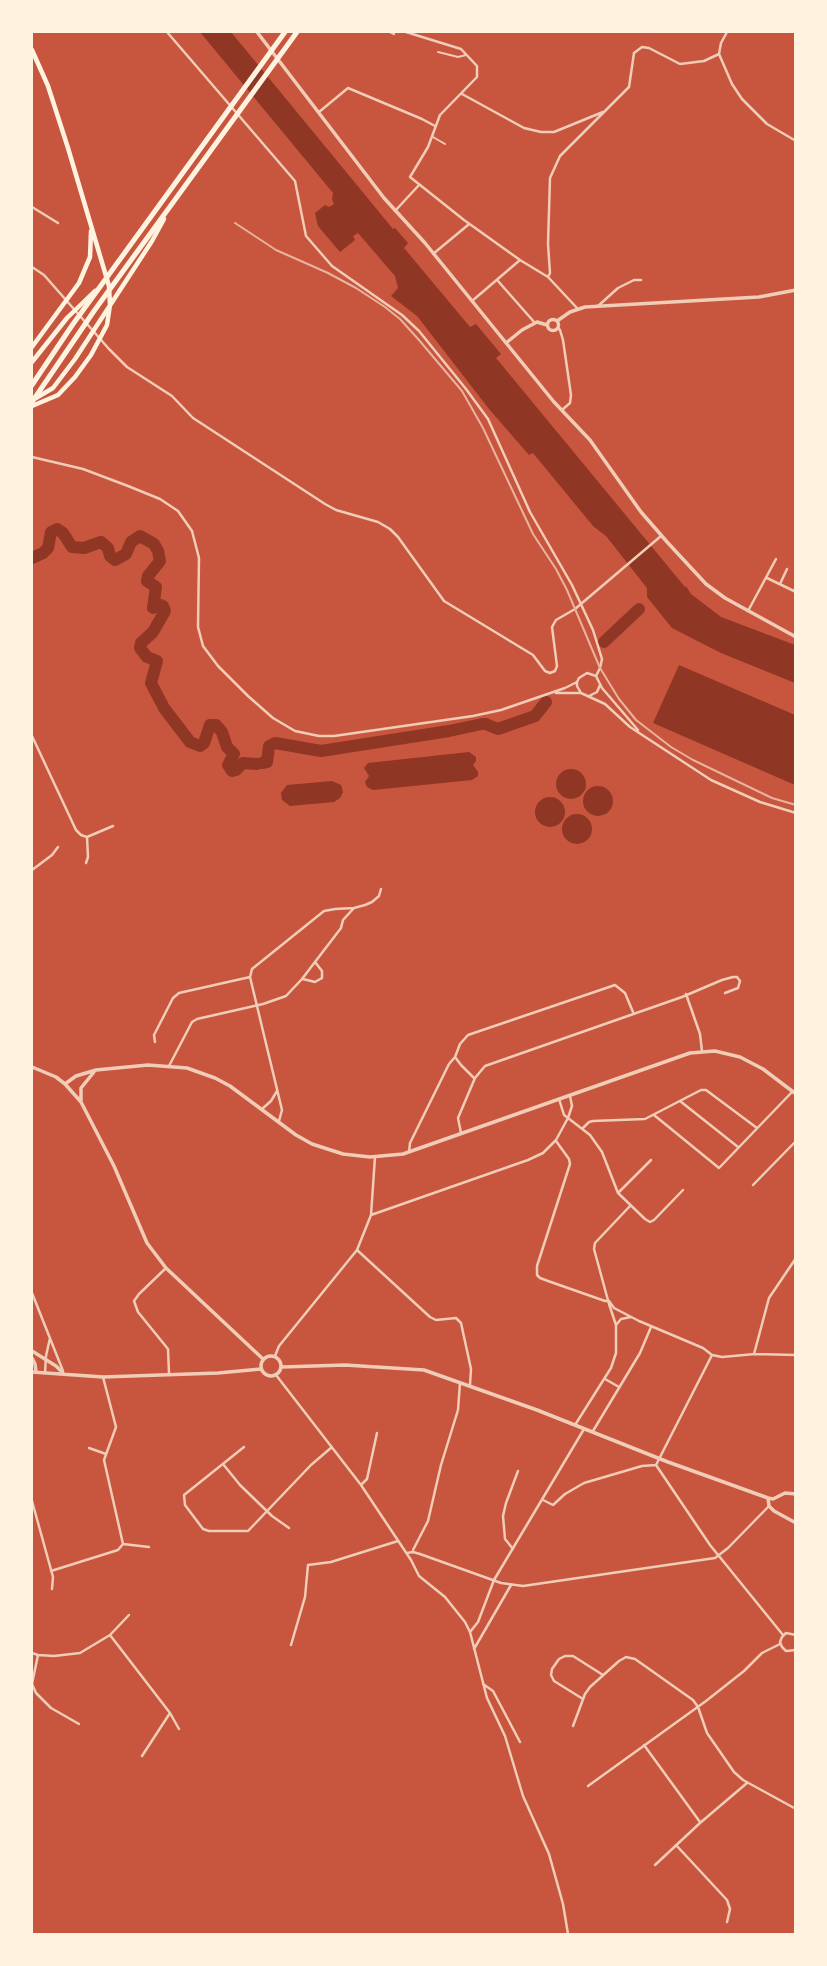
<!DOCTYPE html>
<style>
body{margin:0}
#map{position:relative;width:827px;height:1966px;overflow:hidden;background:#c8553d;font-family:Merriweather,serif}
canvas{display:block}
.frame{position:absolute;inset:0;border:33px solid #fff3e0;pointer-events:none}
</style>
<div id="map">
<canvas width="827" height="1966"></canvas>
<div class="frame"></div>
</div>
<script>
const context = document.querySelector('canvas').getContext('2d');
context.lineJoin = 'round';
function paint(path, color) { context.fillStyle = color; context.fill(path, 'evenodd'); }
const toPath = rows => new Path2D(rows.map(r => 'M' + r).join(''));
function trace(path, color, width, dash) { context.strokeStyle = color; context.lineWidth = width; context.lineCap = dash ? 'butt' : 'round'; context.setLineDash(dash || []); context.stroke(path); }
paint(toPath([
 [200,32,231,32,393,229,395,228,408,243,404,248,470,327,476,324,501,354,496,358,685,587,686,586,691,594,721,617,795,645,795,683,721,653,672,628,647,597,647,588,606,536,593,526,533,453,529,455,489,409,417,316,391,296,398,288,395,276,358,233,353,236,355,240,340,252,318,226,315,213,325,205,329,207,334,204,332,199,333,193],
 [679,665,795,715,795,785,653,723],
 [469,752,476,757,476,761,473,765,478,772,478,776,472,780,373,790,367,787,365,782,369,776,364,768,368,763],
 '556 784a15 15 0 1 1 30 0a15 15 0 1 1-30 0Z',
 [332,781,341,785,343,792,340,798,334,802,290,806,282,800,281,793,287,785],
 '583 801a15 15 0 1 1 30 0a15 15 0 1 1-30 0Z',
 '535 812a15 15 0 1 1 30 0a15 15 0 1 1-30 0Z',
 '562 829a15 15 0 1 1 30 0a15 15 0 1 1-30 0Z'
]), '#8f3625');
trace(toPath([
 [32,558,43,553,48,548,51,532,57,529,63,533,72,547,84,548,101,542,108,548,110,556,115,560,126,554,131,542,140,536,154,544,158,551,160,561,148,576,147,581,156,587,153,608,161,605,163,606,165,611,153,632,141,643,140,648,147,657,157,661,151,683,164,708,190,742,200,746,204,743,210,725,216,725,222,732,227,747,234,754,228,765,232,771,236,770,243,763,257,764],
 [604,642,639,609],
 [488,725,498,729,535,716,546,702],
 [262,763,267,762,269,746,275,743,321,751,449,731,482,724,486,724]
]), '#8f3625', 12);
trace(toPath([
 [438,52,458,57,466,55],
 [433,137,445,144]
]), '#f1ccb7', 2);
trace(toPath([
 [167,32,295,181,306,236,332,266,402,315,419,331,466,389,488,419,530,512,572,585,593,630,602,659,600,668,596,676],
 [390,32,394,34],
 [406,32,461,49,477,66,477,77,440,115,428,147,410,177,464,220,520,260,548,277,577,308],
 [719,54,732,84,742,99,767,124,796,141],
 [719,54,721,43,727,32],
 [462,94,524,128,541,132,554,132,603,112],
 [319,112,348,88,422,119,435,126],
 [32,207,58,223],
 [395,211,419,185],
 [433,254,468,225],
 [32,267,44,275,109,349,127,367,172,396,193,418,325,504,336,510,378,522,390,529,398,537,444,601,533,655,545,671,550,673,555,671,557,666,552,627,556,620,575,609,661,536],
 [548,277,550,273,548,244,550,178,560,156,629,87,634,53,642,47,649,48,680,64,704,61,719,54],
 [498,281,535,323],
 [472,301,520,260],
 [598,306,618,288,634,280,641,280],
 [558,328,560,330,563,340,571,395,570,403,562,410],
 [32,457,83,469,128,486,160,499,178,511,192,531,199,558,198,627,203,646,218,666,248,696,273,718,295,731,319,736,334,736,473,716,501,710,565,688,577,682,579,678,587,673,596,676],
 [767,578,796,592],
 [780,584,787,569],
 [748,611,776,559],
 [596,676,602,688,638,730],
 [577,682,577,686,581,693,605,704,630,727,711,780,760,802,796,813],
 [556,693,581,693],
 [589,696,597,692,600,685],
 [32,736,76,830,81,835,87,837,113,826],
 [86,863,88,857,87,837],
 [32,870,52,855,58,847],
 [303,979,315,982,322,978,322,971,315,962],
 [686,994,700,1034,702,1051],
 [155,1042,154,1035,173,998,179,993,250,977],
 [455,1057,461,1065,474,1078],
 [169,1066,192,1022,197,1019,263,1004,286,996,302,979,341,928,343,920,354,908],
 [559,1099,564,1115,568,1118,572,1106,570,1096],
 [680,1101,738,1147],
 [262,1109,271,1101,277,1091],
 [654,1115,719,1168,792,1092],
 [279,1121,282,1110,250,977,252,969,324,911,335,909,354,908,365,905,372,902,379,896,381,889],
 [583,1128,589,1122,593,1121,645,1119,701,1090,706,1090,757,1128],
 [461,1133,458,1118,475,1078,485,1066,682,997,722,980,733,977,737,977,740,981,738,988,725,993],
 [556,1141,569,1159,570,1164,537,1266,537,1275,540,1278,548,1281,605,1301,609,1301],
 [409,1152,410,1143,449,1064,455,1057,460,1044,468,1035,615,985,625,993,633,1012],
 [753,1185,796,1141],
 [619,1192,651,1160],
 [371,1215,528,1160,543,1153,556,1140,568,1118,590,1135,602,1152,618,1193,645,1219,650,1222,654,1220,683,1190],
 [357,1250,430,1317,436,1320,456,1318,461,1323,471,1369,470,1385],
 [166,1268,139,1294,134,1301,138,1312,168,1349,169,1373],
 [32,1293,63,1371],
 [609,1301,614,1308,639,1321,703,1348,712,1355,722,1357,755,1354,796,1355],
 [616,1325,609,1304,594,1249,595,1243,630,1206],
 [754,1354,769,1298,796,1258],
 [712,1355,656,1465,710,1545,783,1635],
 [275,1356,279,1346,357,1250,371,1215,375,1157],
 [45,1373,46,1356,50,1338],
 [276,1375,361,1485,411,1560,419,1576,445,1597,465,1622,470,1632,487,1698,505,1736,523,1796,549,1854,563,1904,568,1934],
 [605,1379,619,1387],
 [575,1425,611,1368,616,1353,616,1325,621,1319,631,1317],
 [593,1431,640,1353,651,1327],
 [244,1447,184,1495,185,1505,203,1529,209,1531,248,1531,311,1465,332,1447],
 [89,1448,106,1454],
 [223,1464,240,1485,272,1516,289,1528],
 [361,1485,367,1479,377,1433],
 [543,1500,553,1505,565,1494,584,1483,642,1466,656,1465],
 [32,1501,53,1577,52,1589],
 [123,1544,149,1547],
 [513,1549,505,1539,503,1516,506,1503,518,1471],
 [413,1550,428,1521,441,1465,458,1410,460,1383],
 [407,1553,413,1552,420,1554,501,1583,523,1586,715,1558,728,1548,769,1506],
 [51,1571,118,1550,123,1544,104,1460,116,1427,103,1377],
 [470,1632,478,1622,494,1580,584,1429],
 [110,1635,170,1713,179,1729],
 [796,1635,786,1633,782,1637,780,1642,782,1647,786,1651,796,1650],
 [291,1645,305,1597,308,1565,331,1562,398,1541],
 [474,1649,511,1585],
 [32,1653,38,1655,54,1656,80,1653,110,1635,129,1615],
 [38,1655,32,1684,36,1693,51,1708,79,1724],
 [483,1684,493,1691,520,1742],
 [583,1699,554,1681,551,1675,552,1669,559,1659,565,1656,573,1656,603,1675],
 [573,1726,585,1694,590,1687,619,1661,626,1657,635,1659,693,1700,698,1707,707,1733,734,1772,743,1780,796,1809],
 [644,1745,700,1822],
 [142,1756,170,1713],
 [588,1786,706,1701,744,1671,762,1653,780,1644],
 [676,1845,727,1900,730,1909,727,1922],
 [655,1865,700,1823,747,1783]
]), '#f1ccb7', 2.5);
trace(toPath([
 [257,32,384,198,425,243,554,402,590,440,641,512,668,543,706,584,725,598,796,637],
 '547.5 325a5.5 5.5 0 1 1 11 0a5.5 5.5 0 1 1-11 0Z',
 [557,321,570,312,585,307,759,297,796,290],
 [506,343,522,330,537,322,547,325],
 [32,1067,56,1077,65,1084,81,1102,114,1166,147,1243,166,1268,263,1359],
 [65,1084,76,1076,96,1070,148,1065,187,1068,215,1078,230,1086,296,1135,312,1144,343,1154,370,1157,403,1154,690,1053,715,1051,740,1057,763,1069,796,1094],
 [81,1101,81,1088,94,1072],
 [32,1351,56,1366,63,1373],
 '261 1366a10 10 0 1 1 20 0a10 10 0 1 1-20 0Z',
 [32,1358,35,1364,36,1372],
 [282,1367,345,1365,424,1370,537,1410,668,1462,768,1498,773,1499,785,1493,796,1494],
 [32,1372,103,1377,218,1373,261,1369],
 [768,1498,769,1506,774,1511,796,1523]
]), '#f1ccb7', 3.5);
trace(toPath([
 [32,50,48,86,68,148,109,286,110,305,107,325,91,355,75,377,58,395,32,406],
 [32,347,79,283,90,257,91,231],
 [32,362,67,318,95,291],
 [36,398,53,388,75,359,152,241,164,219]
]), '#fff3e0', 4.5);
trace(toPath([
 [32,385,73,324,285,32],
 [32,402,94,311,297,32]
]), '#fff3e0', 5);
trace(toPath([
 [235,223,276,250,328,273,356,288,385,307,400,319,419,340,462,391,483,428,533,534,556,569,567,590,600,668,619,699,636,720,671,747,693,760,772,798,796,805]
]), '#e9b49f', 2);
</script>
